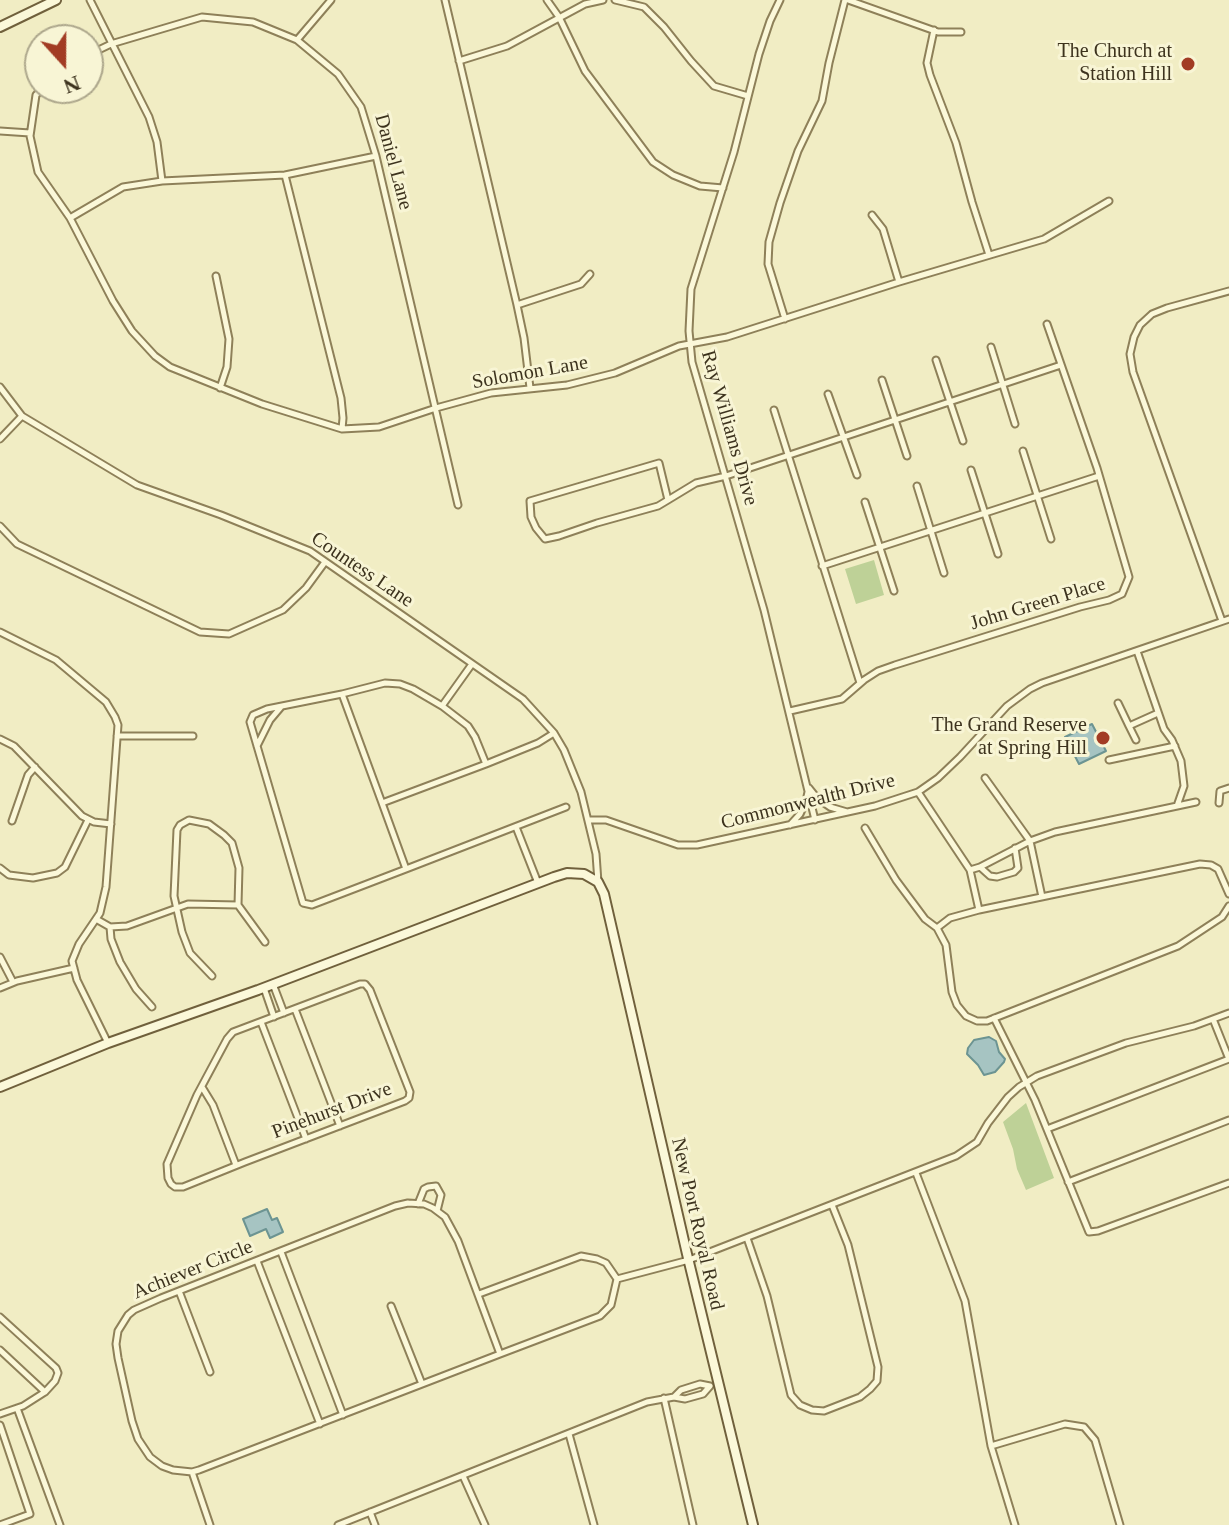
<!DOCTYPE html>
<style>
body{margin:0}
#map{position:relative;width:1229px;height:1525px;overflow:hidden;background:#f1edc4;font-family:Georgia,serif}
canvas{display:block}
.north{position:absolute;left:24px;top:24px;width:80px;height:80px;box-sizing:border-box;background:#f8f5d5;border:2px solid #ada78c;border-radius:50%;rotate:159deg;font-size:22px;font-weight:700;line-height:32px;text-align:center;color:#3d331e}
.north::after{content:'';display:block;margin:auto;width:28px;height:36px;background:#a23c24;clip-path:polygon(50% 0,100% 100%,50% 72%,0 100%)}
</style>
<div id="map">
<canvas width="1229" height="1525"></canvas>
<div class="north">N</div>
</div>
<script>
const context = document.querySelector('canvas').getContext('2d');
context.lineJoin = 'round';
function paint(path, color) { context.fillStyle = color; context.fill(path, 'evenodd'); }
const toPath = rows => new Path2D(rows.map(r => 'M' + r).join(''));
function trace(path, color, width, dash) { context.strokeStyle = color; context.lineWidth = width; context.lineCap = dash ? 'butt' : 'round'; context.setLineDash(dash || []); context.stroke(path); }
function label(font, color, halo, rows, align = 'center') {
  context.font = font + ' Georgia,serif'; context.lineWidth = 6; context.setLineDash([]); context.textBaseline = 'middle'; context.strokeStyle = halo; context.fillStyle = color; for (const [text, x, y, turn = 0] of rows) {
    context.save(); context.translate(x, y); context.rotate((+turn || 0) * Math.PI / 180); context.textAlign = isNaN(turn) ? turn : align; if (halo) context.strokeText(text, 0, 0); context.fillText(text, 0, 0); context.restore();
  }
}
paint(toPath([
 [874,560,884,595,856,604,845,569],
 [1026,1103,1054,1178,1026,1190,1017,1169,1013,1149,1003,1122]
]), '#bed197');
const water = toPath([
 [1092,724,1106,751,1079,764,1065,737,1092,724],
 [989,1037,996,1041,999,1052,1005,1059,1004,1062,995,1072,984,1075,978,1065,967,1054,968,1048,974,1040,989,1037],
 [267,1209,272,1220,277,1218,283,1232,270,1238,266,1229,250,1236,243,1219,267,1209]
]);
paint(water, '#a6c4c2');
trace(water, '#6c9492', 2);
const street = toPath([
 [90,0,149,117,157,142,162,181],
 [445,0,517,305,524,338,530,388],
 [547,0,559,17,585,71,653,162,673,175,700,186,723,188],
 [615,0,644,7,664,27,691,61,714,86,748,96],
 [780,0,770,21,759,54,734,152,691,289,689,331,692,362,764,610,815,820],
 [848,0,938,32,961,32],
 [934,30,927,63,930,75,956,143,972,202,989,255],
 [297,40,331,0],
 [88,55,111,44,202,17,253,22,297,40,338,74,361,107,376,156,458,505],
 [459,61,507,46,585,4,603,0],
 [43,88,36,95,30,136,38,172,70,218,113,301,132,331,155,356,170,367,262,404,342,429,379,427,436,408,491,393,567,385,615,373,679,346,727,337,899,282,1044,239,1109,201],
 [0,131,30,133],
 [285,175,341,398,343,418,342,429],
 [872,215,883,229,899,282],
 [70,218,123,187,162,181,285,175,376,156],
 [216,276,229,339,227,367,220,388],
 [517,305,581,284,590,274],
 [785,319,768,264,769,242,780,203,798,151,822,101,829,63,845,0],
 [991,347,1015,424],
 [936,360,963,441],
 [882,380,907,456],
 [0,387,22,416,137,485,221,515,310,551,523,699,554,733,564,750,581,792,596,854,598,882],
 [828,394,857,475],
 [774,410,860,683],
 [0,439,22,416],
 [1023,451,1051,539],
 [971,470,998,554],
 [917,486,944,573],
 [668,500,659,463,530,501,531,517,536,528,545,539,559,536,597,523,658,506,668,500,696,483,726,476,1061,365],
 [865,502,894,591],
 [0,526,17,544,200,632,229,634,283,610,306,588,325,562],
 [822,566,1099,476],
 [1222,621,1133,372,1130,354,1134,337,1140,325,1152,314,1167,308,1229,291],
 [0,632,56,660,106,702,115,717,118,725,106,887,100,913,79,944,72,961,77,980,108,1043],
 [1137,651,1164,729,1172,740,1181,761,1184,786,1177,806],
 [342,694,267,709,253,715,250,722,303,903,312,905,406,869],
 [1118,703,1129,726,1158,713],
 [442,706,472,664],
 [790,711,842,699,864,680,878,671,895,665,1080,607,1109,600,1122,594,1129,577,1097,468,1047,324],
 [1129,726,1136,740],
 [554,733,538,743,486,764,382,803,406,869,566,807],
 [117,736,193,736],
 [0,739,14,746,82,816,94,822,111,824],
 [257,746,270,720,281,707],
 [1109,760,1175,746],
 [985,778,1030,841,1055,832,1196,802],
 [809,788,817,798,830,807,847,812],
 [382,803,342,694,385,683,400,684,413,689,442,706,468,726,475,737,486,764],
 [1219,803,1220,791,1229,788],
 [588,820,606,820,678,845,697,845,875,806,918,792,938,778,960,757,1007,706,1030,689,1042,683,1229,619],
 [12,821,28,775,35,767],
 [790,825,800,814,806,801,808,792],
 [516,827,538,883],
 [865,828,896,880,925,919,937,928,950,918,979,910,970,870,918,792],
 [980,867,990,876,997,877,1014,872,1018,868,1015,848],
 [0,868,9,875,33,878,57,873,65,867,88,820],
 [970,870,980,867,1030,841,1042,897],
 [238,905,265,942],
 [979,910,1200,864,1211,865,1218,869,1229,894],
 [96,919,110,927,111,939,120,962,136,989,152,1007],
 [110,927,127,926,188,904,238,905],
 [937,928,946,945,952,992,957,1005,966,1016,977,1021,987,1021,1178,946,1222,917,1229,906],
 [0,957,13,982],
 [212,976,190,953,182,932,174,896,177,830,180,825,189,820,209,824,224,835,232,843,239,868,238,905],
 [273,984,284,1013],
 [360,984,365,984,370,990,410,1092,409,1098,405,1101,245,1162,183,1187,175,1187,171,1184,168,1178,167,1164,197,1095,227,1039,233,1032,360,984],
 [0,988,17,981,74,968],
 [264,988,274,1017],
 [295,1009,340,1126],
 [994,1018,1035,1100,1089,1232,1098,1231,1229,1183],
 [1213,1019,1229,1059],
 [261,1022,306,1139],
 [202,1087,213,1105,236,1165],
 [1047,1129,1229,1059],
 [916,1173,965,1301,991,1446,1015,1525],
 [1068,1182,1229,1120],
 [408,1203,424,1204,433,1208,445,1217,458,1241,500,1354,199,1470,192,1472,173,1470,162,1466,150,1457,138,1439,132,1421,118,1358,116,1344,118,1331,128,1315,134,1310,161,1298,395,1206,408,1203],
 [418,1204,424,1189,428,1187,436,1186,441,1195,437,1211],
 [747,1238,767,1296,791,1395,800,1405,812,1410,824,1411,860,1397,870,1389,877,1381,878,1367,848,1245,832,1205],
 [281,1252,343,1415],
 [257,1261,320,1424],
 [179,1291,210,1372],
 [479,1294,581,1256,597,1259,606,1263,617,1279],
 [391,1306,422,1384],
 [0,1317,56,1368,58,1373,55,1381,45,1392,23,1406,0,1414],
 [0,1350,45,1392],
 [500,1354,600,1316,611,1305,617,1279,689,1260,956,1156,977,1142,988,1123,1008,1097,1019,1087,1037,1076,1126,1043,1194,1026,1229,1013],
 [664,1398,693,1525],
 [17,1408,60,1525],
 [0,1425,30,1514,0,1525],
 [569,1434,594,1525],
 [991,1446,1065,1424,1084,1427,1095,1440,1120,1525],
 [192,1472,210,1525],
 [463,1476,485,1525],
 [370,1512,375,1525],
 [338,1525,647,1402,674,1397,685,1399,703,1394,710,1386,700,1384,681,1390,674,1397]
]);
const secondary = toPath([
 [0,27,56,0],
 [0,1087,108,1043,258,990,554,877,567,873,584,874,598,882,604,894,687,1254,753,1525]
]);
trace(street, '#8e8059', 9);
trace(secondary, '#70603c', 12);
trace(street, '#fbf8d9', 5);
trace(secondary, '#fbf8d9', 8);
for (const [x, y, r, color] of [
 [1188,64,8,"#a23c24"],
 [1103,738,8,"#a23c24"]
]) { const dot = new Path2D(); dot.arc(x, y, r, 0, 2 * Math.PI); context.fillStyle = color; context.fill(dot); trace(dot, '#f8f5d5', 3); }
label('20px', '#3d331e', '#f8f5d5', [
 ["The Church at",1172,52],
 ["Station Hill",1172,75],
 ["The Grand Reserve",1087,726],
 ["at Spring Hill",1087,749]
], 'right');
label('20px', '#3d331e', '#f8f5d5', [
 ["Daniel Lane",393,162,75],
 ["Solomon Lane",530,373,-10],
 ["Ray Williams Drive",729,428,74],
 ["Countess Lane",362,570,34],
 ["John Green Place",1038,604,-17],
 ["Commonwealth Drive",808,802,-14],
 ["Pinehurst Drive",332,1111,-21],
 ["New Port Royal Road",697,1224,77],
 ["Achiever Circle",193,1270,-22]
]);
</script>
